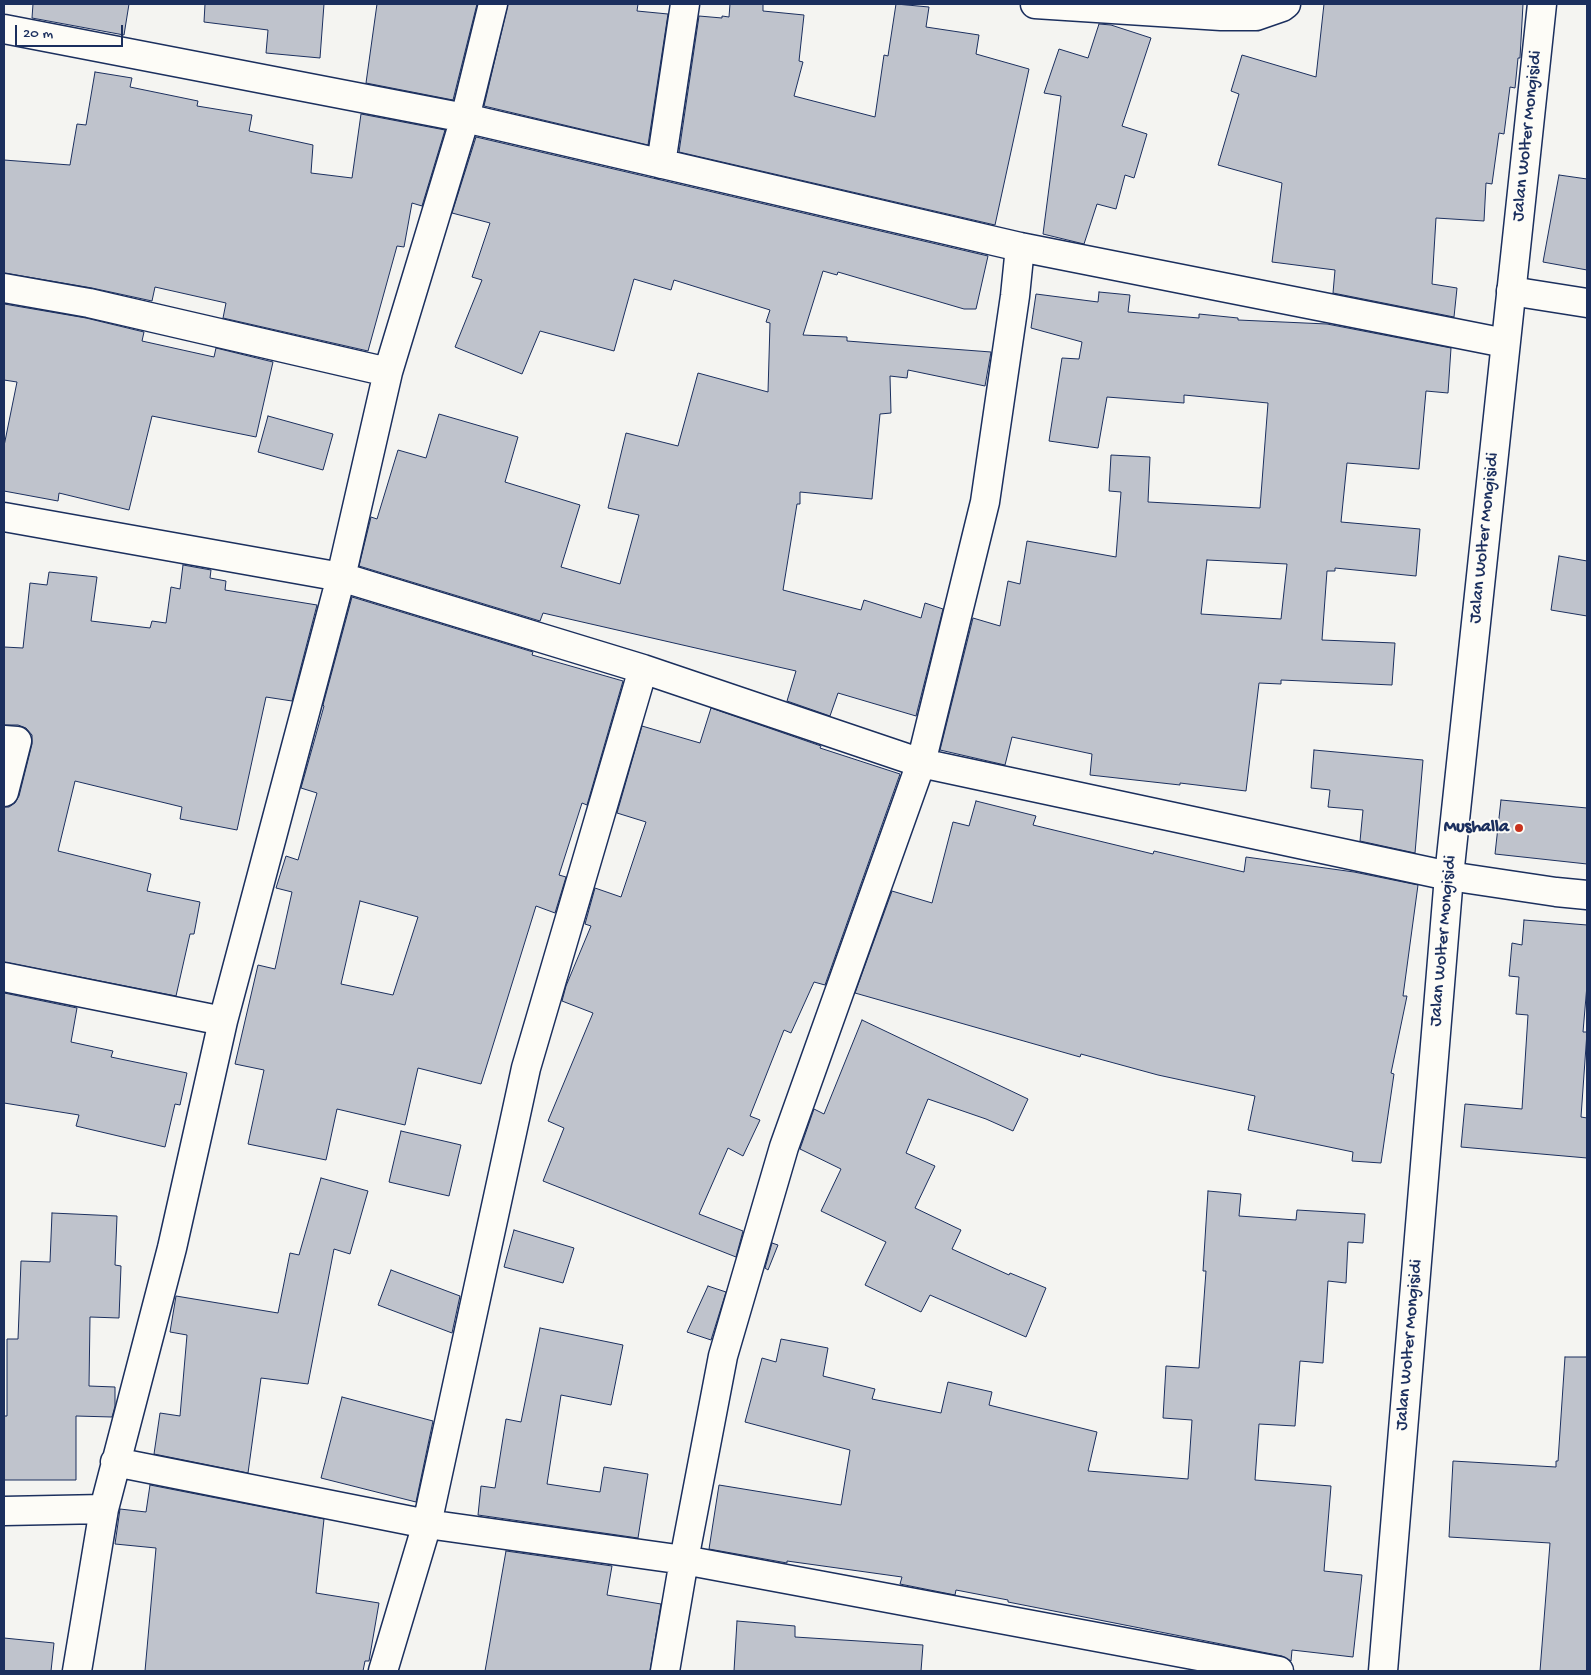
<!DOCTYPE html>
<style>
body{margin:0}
#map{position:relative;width:1591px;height:1675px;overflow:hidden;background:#f4f4f1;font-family:"Gochi Hand",sans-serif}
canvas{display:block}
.frame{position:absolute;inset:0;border:5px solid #1b2f5e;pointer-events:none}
.scale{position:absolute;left:15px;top:25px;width:108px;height:22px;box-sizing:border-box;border:2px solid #1b2f5e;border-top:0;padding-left:6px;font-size:15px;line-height:18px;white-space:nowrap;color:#1b2f5e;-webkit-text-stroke:4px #fdfcf7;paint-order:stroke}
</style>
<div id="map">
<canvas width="1591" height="1675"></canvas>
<div class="frame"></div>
<div class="scale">20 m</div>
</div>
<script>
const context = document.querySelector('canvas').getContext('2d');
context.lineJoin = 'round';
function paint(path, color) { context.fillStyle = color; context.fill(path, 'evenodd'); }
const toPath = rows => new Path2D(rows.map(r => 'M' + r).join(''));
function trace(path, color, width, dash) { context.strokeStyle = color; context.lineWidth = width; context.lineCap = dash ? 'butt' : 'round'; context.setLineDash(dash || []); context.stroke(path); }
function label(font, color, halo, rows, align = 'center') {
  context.font = font + ' "Gochi Hand",sans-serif'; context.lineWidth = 4; context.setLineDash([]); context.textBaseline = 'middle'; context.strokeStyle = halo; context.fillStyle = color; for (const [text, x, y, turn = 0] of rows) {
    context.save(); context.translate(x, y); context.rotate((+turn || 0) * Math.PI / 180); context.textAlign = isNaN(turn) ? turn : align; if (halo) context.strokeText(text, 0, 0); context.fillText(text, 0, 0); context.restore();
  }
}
const building = toPath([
 [33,4,129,4,124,35,32,18,33,4],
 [205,4,324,4,320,58,266,53,268,30,204,22,205,4],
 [377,4,477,4,453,100,366,83,377,4],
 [508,4,638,4,637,11,668,14,648,145,484,106,508,4],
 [730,4,763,4,763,11,804,15,799,61,803,62,794,96,875,117,884,55,888,56,896,4,929,7,926,27,979,35,976,54,1029,69,995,225,679,152,699,16,722,18,722,16,729,17,730,4],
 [1324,4,1523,4,1520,58,1518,58,1515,88,1510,87,1504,134,1499,133,1492,184,1486,183,1484,221,1436,218,1432,284,1457,288,1454,317,1333,293,1335,270,1272,262,1282,183,1218,165,1239,94,1231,91,1242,55,1316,77,1324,4],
 [1099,24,1111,25,1151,38,1122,126,1147,134,1134,178,1125,175,1116,209,1097,204,1084,244,1043,234,1061,96,1044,93,1059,49,1088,58,1099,24],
 [95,72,132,78,130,87,198,101,197,106,252,115,249,131,313,145,311,173,352,178,361,114,445,130,422,206,412,203,404,247,397,246,368,351,223,318,226,303,155,287,152,301,92,288,4,273,4,160,70,165,77,124,86,125,95,72],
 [476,137,988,256,976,309,964,309,838,272,837,275,823,271,803,335,847,337,847,341,991,352,985,386,908,370,907,378,890,376,891,413,880,414,872,499,800,492,800,504,797,504,783,590,861,610,864,600,921,618,925,603,943,609,916,716,838,693,830,716,787,701,796,671,543,613,540,621,359,566,371,517,377,519,398,450,426,458,439,414,518,437,505,482,580,505,561,567,620,584,639,515,608,508,626,433,678,446,698,373,768,392,770,323,766,322,770,310,674,280,671,290,634,279,614,351,540,331,522,374,455,347,482,280,472,277,490,223,452,213,476,137],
 [1559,175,1587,179,1587,270,1543,262,1559,175],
 [1099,292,1130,295,1128,312,1199,318,1199,314,1238,318,1238,320,1327,324,1451,348,1448,393,1426,391,1419,469,1347,463,1341,522,1420,529,1416,576,1335,568,1335,571,1327,571,1322,640,1395,643,1392,685,1281,680,1281,684,1259,683,1246,791,1180,783,1180,785,1090,775,1092,754,1012,737,1005,765,940,750,973,618,1000,626,1008,581,1020,584,1027,541,1116,557,1121,492,1109,491,1111,455,1150,457,1148,502,1260,508,1268,403,1184,395,1184,403,1107,397,1098,448,1049,441,1062,358,1079,359,1082,342,1031,328,1036,294,1098,302,1099,292],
 [1207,560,1287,564,1281,619,1201,614,1207,560],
 [4,304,86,318,144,332,142,341,214,357,216,348,273,362,256,437,152,416,129,510,59,493,58,501,4,491,4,446,17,382,4,380,4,304],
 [268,416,333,434,323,470,258,452,268,416],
 [1559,556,1587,561,1587,616,1551,610,1559,556],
 [183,565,211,570,210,578,226,581,225,590,317,605,292,701,266,697,237,830,180,819,182,807,75,781,58,851,151,874,147,891,200,902,194,934,190,934,176,996,4,962,4,807,9,807,15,803,19,796,32,744,32,735,26,728,18,725,4,725,4,647,23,648,30,583,47,585,49,572,97,577,91,621,150,628,152,621,166,623,171,587,180,589,183,565],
 [352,597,533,652,532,655,623,681,587,805,582,803,559,875,566,877,555,913,536,906,481,1084,418,1068,405,1125,337,1109,326,1160,248,1144,264,1070,235,1064,258,965,275,969,292,892,276,888,286,856,298,860,317,793,301,788,324,706,323,705,352,597],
 [360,901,418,917,393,995,341,984,360,901],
 [711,708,821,746,820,748,900,774,825,985,814,982,791,1033,784,1030,750,1116,760,1120,743,1156,728,1148,699,1214,743,1231,736,1257,543,1181,564,1128,548,1121,593,1013,562,1001,566,986,591,926,585,924,595,888,621,897,646,822,617,813,642,726,700,743,711,708],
 [1314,750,1423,760,1415,853,1360,841,1363,810,1328,807,1330,790,1311,788,1314,750],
 [1501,800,1587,808,1587,864,1495,854,1501,800],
 [976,801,1036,816,1033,825,1153,854,1154,851,1244,872,1246,857,1354,872,1418,885,1403,996,1407,996,1391,1073,1394,1074,1381,1163,1352,1161,1353,1152,1248,1130,1255,1096,1158,1075,1081,1054,1080,1057,855,993,892,891,932,903,953,822,969,826,976,801],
 [1524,920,1587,925,1587,985,1583,1032,1587,1032,1581,1117,1587,1118,1587,1158,1461,1147,1465,1104,1522,1109,1528,1015,1516,1014,1519,977,1509,976,1512,943,1522,945,1524,920],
 [4,993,77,1008,71,1042,113,1051,111,1057,187,1073,180,1105,175,1104,165,1147,76,1126,79,1115,4,1103,4,993],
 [862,1020,1028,1099,1013,1131,986,1119,928,1099,906,1153,935,1166,915,1208,961,1230,952,1249,1009,1275,1010,1273,1046,1288,1026,1337,930,1295,921,1312,865,1285,886,1242,821,1211,841,1169,800,1149,814,1109,824,1114,862,1020],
 [401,1131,461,1145,449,1196,389,1182,401,1131],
 [321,1178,368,1191,350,1254,334,1249,308,1384,261,1378,248,1473,154,1454,160,1413,180,1416,187,1335,170,1332,176,1296,278,1313,290,1253,299,1255,321,1178],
 [1208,1191,1241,1194,1239,1216,1296,1220,1297,1210,1365,1214,1363,1243,1348,1242,1346,1283,1328,1281,1323,1363,1300,1361,1295,1426,1259,1424,1255,1480,1331,1486,1324,1571,1362,1575,1353,1657,1292,1650,1291,1661,1282,1656,1008,1602,1008,1600,956,1590,955,1595,900,1584,902,1577,787,1561,787,1563,709,1549,719,1485,841,1505,850,1450,745,1422,762,1358,776,1362,781,1339,828,1348,823,1376,875,1389,872,1399,941,1413,948,1382,992,1392,989,1405,1097,1432,1088,1471,1188,1479,1192,1420,1163,1418,1166,1366,1199,1368,1206,1271,1203,1271,1208,1191],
 [52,1213,117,1216,115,1265,121,1266,119,1318,90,1317,89,1386,115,1387,115,1406,112,1417,76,1416,76,1480,4,1480,4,1416,7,1416,7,1339,18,1339,21,1261,50,1262,52,1213],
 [514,1230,574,1248,563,1283,504,1267,514,1230],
 [772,1243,778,1245,768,1270,765,1268,772,1243],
 [391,1270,460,1296,452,1333,378,1305,391,1270],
 [708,1286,726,1292,711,1340,687,1332,708,1286],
 [540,1328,623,1345,611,1405,561,1395,547,1484,600,1492,604,1467,648,1474,638,1538,478,1515,481,1486,495,1488,506,1419,521,1422,540,1328],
 [1565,1357,1587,1357,1587,1671,1540,1671,1550,1543,1449,1537,1453,1461,1556,1467,1556,1461,1558,1461,1565,1357],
 [342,1397,433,1421,416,1502,321,1478,342,1397],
 [150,1485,324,1519,316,1593,379,1603,369,1661,365,1661,363,1671,145,1671,156,1548,115,1544,120,1509,146,1512,150,1485],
 [506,1551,612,1566,607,1595,661,1604,650,1671,485,1671,506,1551],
 [737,1621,795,1626,795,1637,923,1645,921,1671,734,1671,737,1621],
 [4,1638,54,1643,51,1671,4,1671,4,1638]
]);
paint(building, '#bfc3cc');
trace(building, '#1b2f5e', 1);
const minor = toPath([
 [1035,4,1221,16,1256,16,1282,7,1286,4],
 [4,29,465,118,1020,247,1505,343],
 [661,164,685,4],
 [4,288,89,303,388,372],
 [1511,291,1587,303],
 [4,517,341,577,643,669,921,763,1449,876,1556,892,1587,895],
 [4,740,17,741,4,792],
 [4,977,223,1021],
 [115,1462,427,1524,684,1560,1279,1671],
 [4,1511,104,1509],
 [77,1671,104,1509,172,1248,223,1021,341,577,388,372,465,118,493,4],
 [383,1671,427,1524,526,1068,643,669],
 [665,1671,684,1560,723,1356,784,1147,921,763,985,502,1015,296,1020,247]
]);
const tertiary = toPath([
 [1383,1671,1449,876,1542,4]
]);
trace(minor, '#1b2f5e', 31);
trace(tertiary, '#1b2f5e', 31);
trace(minor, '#fdfcf7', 28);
trace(tertiary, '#fdfcf7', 28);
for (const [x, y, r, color] of [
 [1519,828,5,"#c8321e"]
]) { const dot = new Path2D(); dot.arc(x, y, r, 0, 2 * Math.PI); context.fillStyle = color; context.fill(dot); trace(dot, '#fdfcf7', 2); }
label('18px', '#1b2f5e', '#fdfcf7', [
 ["Jalan Wolter Mongisidi",1528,136,-84],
 ["Jalan Wolter Mongisidi",1485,538,-84],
 ["Jalan Wolter Mongisidi",1444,941,-85],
 ["Jalan Wolter Mongisidi",1410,1345,-85]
]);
label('bold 18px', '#1b2f5e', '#fdfcf7', [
 ["Mushalla",1509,828]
], 'right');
</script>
